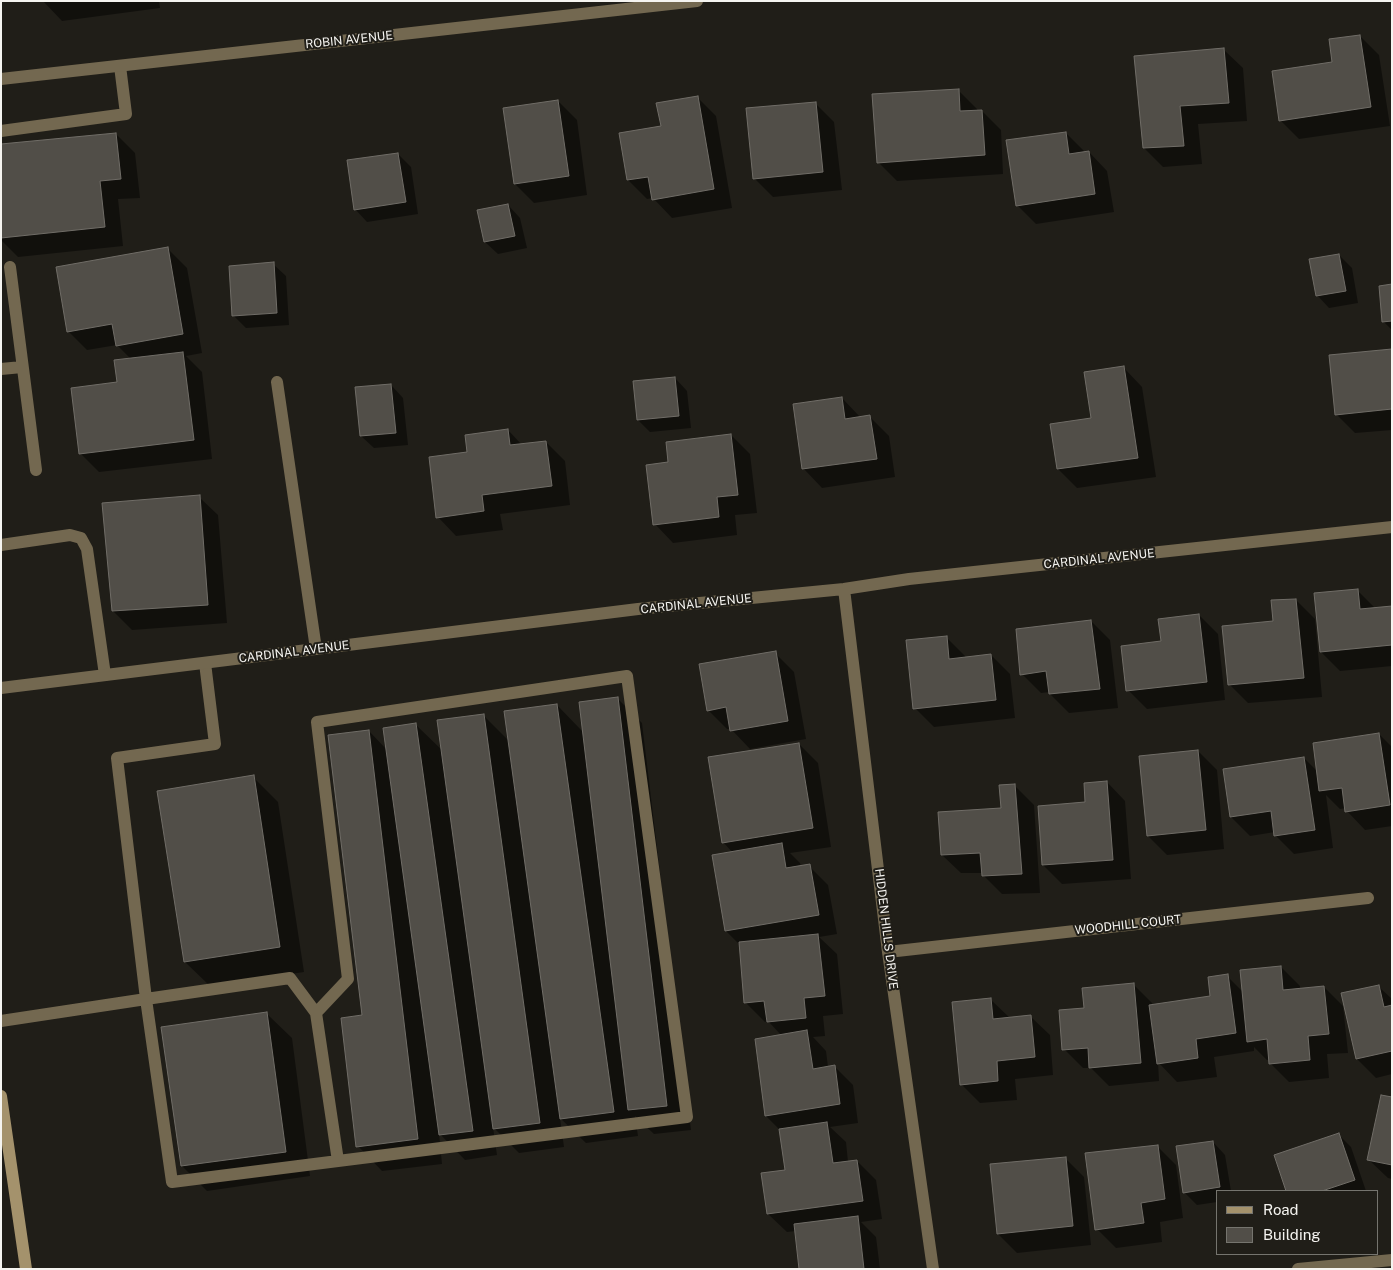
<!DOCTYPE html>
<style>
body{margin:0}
#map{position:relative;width:1393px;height:1270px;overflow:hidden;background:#201e18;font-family:"Public Sans",sans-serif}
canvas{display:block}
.frame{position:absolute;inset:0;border:2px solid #f5f4f0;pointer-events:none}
.legend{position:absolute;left:1216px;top:1190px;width:162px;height:65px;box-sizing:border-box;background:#201e18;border:1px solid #75746e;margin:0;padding:6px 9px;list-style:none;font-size:15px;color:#f5f4f0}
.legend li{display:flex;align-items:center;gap:10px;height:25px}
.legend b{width:25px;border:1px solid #75746e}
</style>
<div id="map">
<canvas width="1393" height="1270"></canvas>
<div class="frame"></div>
<ul class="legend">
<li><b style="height:6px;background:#a4926c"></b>Road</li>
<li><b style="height:14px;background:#514e48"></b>Building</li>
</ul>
</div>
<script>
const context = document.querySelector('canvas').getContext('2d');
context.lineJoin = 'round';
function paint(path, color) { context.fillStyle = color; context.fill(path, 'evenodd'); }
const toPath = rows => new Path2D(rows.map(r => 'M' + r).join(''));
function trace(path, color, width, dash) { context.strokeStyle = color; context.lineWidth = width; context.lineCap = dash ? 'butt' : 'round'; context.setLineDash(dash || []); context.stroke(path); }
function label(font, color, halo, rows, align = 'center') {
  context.font = font + ' "Public Sans",sans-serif'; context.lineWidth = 4; context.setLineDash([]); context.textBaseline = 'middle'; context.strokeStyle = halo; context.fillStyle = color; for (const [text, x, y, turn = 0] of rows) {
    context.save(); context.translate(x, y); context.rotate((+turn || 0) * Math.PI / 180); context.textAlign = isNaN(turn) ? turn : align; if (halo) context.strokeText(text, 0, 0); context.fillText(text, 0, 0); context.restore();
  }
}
paint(toPath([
 [43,1,159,1,160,8,62,21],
 [1360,36,1379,55,1390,126,1299,139,1281,121],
 [1224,50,1243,68,1247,121,1198,124,1202,164,1163,167,1144,148],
 [958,90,977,109,977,111,982,111,1001,130,1003,174,897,181,878,162],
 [697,97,716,116,732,208,672,218,653,198,647,199,628,180,662,127],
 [558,101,577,120,587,195,534,203,515,184],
 [815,103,834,122,842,190,773,197,754,178],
 [1066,133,1085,152,1089,152,1107,171,1114,212,1036,224,1017,205],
 [116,134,135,153,140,198,118,199,123,246,18,257,1,240,1,145],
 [398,154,411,167,418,214,367,222,355,209],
 [508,205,520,218,527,248,498,254,485,242],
 [168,249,187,268,202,353,186,356,202,372,212,459,99,472,80,453,131,359,117,345,87,350,68,331],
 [1339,255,1352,268,1358,303,1329,308,1317,295],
 [273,264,286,276,289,325,246,328,234,316],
 [1392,286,1392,330,1383,321],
 [1392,351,1392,430,1355,433,1336,414],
 [1124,368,1142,387,1156,477,1077,488,1058,469,1092,419],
 [675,378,687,391,691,428,650,432,638,420],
 [391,385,403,398,408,445,374,448,361,436],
 [842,398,861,418,870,417,889,436,895,477,822,488,804,469,794,405],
 [508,430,522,445,546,442,565,461,570,505,500,514,503,530,456,536,438,517,469,453],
 [731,435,750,454,757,513,735,515,737,535,673,543,655,524,670,463],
 [199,497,218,515,227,623,132,630,113,611],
 [1357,590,1376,609,1392,607,1392,666,1340,671,1321,652,1315,594],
 [1296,600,1315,619,1322,697,1248,703,1229,684,1274,622],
 [1199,615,1218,634,1225,700,1147,709,1128,690],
 [1091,621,1110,640,1118,708,1069,713,1050,694,1050,692,1041,693,1022,674],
 [946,637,965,656,965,658,991,655,1010,674,1015,718,934,727,915,708],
 [775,653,794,672,806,739,750,749,731,729,727,729,708,710],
 [617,698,642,723,691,1130,654,1134,635,1116,638,1136,586,1143,560,1118,564,1147,519,1153,493,1127,497,1155,465,1160,439,1133,442,1164,382,1171,358,1146,363,1016,369,731,387,750,416,725,443,751,483,715,509,741,557,705,583,732],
 [1379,734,1392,747,1392,826,1365,830,1347,811,1346,808,1340,809,1326,795,1333,848,1294,854,1275,835,1275,832,1250,836,1231,817,1304,758,1318,772],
 [799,744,818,763,831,847,790,853,800,863,801,867,809,866,828,885,837,934,819,937,837,954,843,1014,823,1016,825,1036,813,1037,826,1051,828,1067,834,1066,853,1085,858,1123,830,1127,846,1142,848,1162,857,1161,876,1180,882,1219,861,1222,876,1237,880,1269,801,1269,796,1231,787,1232,768,1214,786,1171,780,1130,766,1116,782,1036,768,1021,765,1022,746,1003,740,945,726,931,733,853,723,842],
 [1198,751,1217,770,1224,849,1167,855,1148,836],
 [253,777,278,802,304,972,210,986,185,962],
 [1107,782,1125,801,1131,879,1062,884,1043,865],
 [1015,786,1034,805,1040,893,1002,894,983,875,983,873,961,873,942,855,1002,809],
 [1281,967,1300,986,1300,990,1324,987,1343,1006,1348,1053,1327,1054,1329,1078,1289,1082,1270,1063,1270,1060,1267,1060,1254,1047,1254,1051,1214,1057,1217,1077,1177,1082,1158,1062,1159,1081,1109,1086,1091,1068,1083,1068,1064,1049,1086,1009,1133,984,1152,1003,1152,1006,1212,997,1227,976,1243,992],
 [1378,986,1392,999,1392,1074,1376,1078,1357,1059],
 [990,999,1010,1018,1031,1017,1050,1035,1053,1075,1015,1079,1017,1100,980,1103,961,1084],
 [267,1014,292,1038,310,1176,207,1191,182,1166],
 [1392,1098,1392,1179,1388,1178,1369,1160],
 [1338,1134,1351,1147,1366,1191,1288,1191,1276,1156],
 [1213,1142,1225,1155,1231,1191,1217,1191,1217,1202,1197,1205,1184,1192],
 [1157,1146,1176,1165,1183,1218,1160,1222,1162,1242,1116,1248,1097,1229],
 [1065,1158,1084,1177,1091,1245,1017,1253,998,1234,991,1165]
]), '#0007');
const building = toPath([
 [1360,35,1371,107,1279,121,1272,71,1332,62,1329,39,1360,35],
 [1224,48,1229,103,1180,106,1184,146,1143,148,1134,56,1224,48],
 [959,89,960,111,982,110,985,155,877,163,872,94,959,89],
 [698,96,714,189,652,200,648,177,627,180,619,133,661,126,656,103,698,96],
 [558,100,569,176,514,184,503,108,558,100],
 [816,102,823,172,753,179,746,108,816,102],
 [1066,132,1069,154,1089,151,1095,194,1016,206,1006,140,1066,132],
 [116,133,121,179,100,181,105,227,1,238,1,144,116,133],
 [398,153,406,202,354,210,347,160,398,153],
 [508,204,515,236,484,242,477,210,508,204],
 [168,247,183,334,116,346,112,324,67,332,56,267,168,247],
 [1339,254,1346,291,1316,296,1309,259,1339,254],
 [274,262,277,313,232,316,229,266,274,262],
 [1392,284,1392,321,1382,322,1379,286,1392,284],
 [1392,349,1392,409,1335,415,1329,355,1392,349],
 [183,352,194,440,79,454,71,388,117,382,114,360,183,352],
 [1124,366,1138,458,1057,469,1050,424,1091,418,1084,372,1124,366],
 [675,377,679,416,637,420,633,381,675,377],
 [391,384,396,433,360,436,355,387,391,384],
 [842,397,845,419,870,415,877,459,802,469,793,404,842,397],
 [508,429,510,445,546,441,552,486,482,495,484,511,436,518,429,457,467,452,465,435,508,429],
 [731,434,738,495,717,497,719,517,653,525,646,465,668,462,666,442,731,434],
 [200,495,208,605,112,611,102,503,200,495],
 [1358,589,1360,609,1392,606,1392,645,1320,652,1314,593,1358,589],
 [1296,599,1304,678,1228,685,1222,626,1273,621,1271,600,1296,599],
 [1199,614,1207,682,1126,691,1121,646,1161,641,1158,619,1199,614],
 [1091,620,1100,689,1049,694,1046,671,1020,675,1016,629,1091,620],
 [947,636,949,659,991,654,996,700,913,709,906,640,947,636],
 [776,651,788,721,730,731,726,707,707,711,699,664,776,651],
 [618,697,667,1106,628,1110,579,702,618,697],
 [557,704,614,1112,560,1119,504,711,557,704],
 [484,714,540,1123,493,1129,437,720,484,714],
 [416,723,473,1131,439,1135,383,728,416,723],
 [369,730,418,1139,356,1147,341,1018,362,1015,328,735,369,730],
 [1379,733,1390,805,1345,812,1342,788,1319,791,1313,743,1379,733],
 [799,743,813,828,722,843,708,757,799,743],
 [1198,750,1206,830,1147,836,1139,756,1198,750],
 [1304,757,1315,830,1274,836,1271,811,1230,817,1223,769,1304,757],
 [254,775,280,947,184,962,157,791,254,775],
 [1107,781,1113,860,1042,865,1038,806,1085,802,1084,783,1107,781],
 [1015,784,1022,874,982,876,980,853,941,855,938,812,1001,808,999,785,1015,784],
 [782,843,786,868,810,864,819,915,725,931,712,855,782,843],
 [818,934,825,996,804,998,806,1018,767,1022,764,1001,744,1003,739,942,818,934],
 [1281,966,1283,990,1324,986,1329,1034,1308,1036,1310,1060,1269,1064,1267,1039,1247,1042,1240,970,1281,966],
 [1228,974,1236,1033,1196,1039,1198,1058,1157,1064,1149,1005,1210,996,1208,977,1228,974],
 [1134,983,1141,1063,1089,1068,1088,1048,1062,1050,1059,1010,1084,1008,1082,988,1134,983],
 [1379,985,1384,1007,1392,1005,1392,1051,1356,1059,1341,993,1379,985],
 [991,998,993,1019,1031,1015,1035,1057,997,1061,998,1081,960,1085,952,1002,991,998],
 [267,1012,286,1152,181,1166,161,1027,267,1012],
 [807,1030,813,1069,835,1065,840,1104,765,1116,755,1039,807,1030],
 [1381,1095,1392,1097,1392,1165,1367,1160,1381,1095],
 [827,1122,833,1163,857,1160,863,1201,767,1214,761,1173,785,1170,779,1129,827,1122],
 [1339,1133,1355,1180,1322,1191,1286,1191,1274,1155,1339,1133],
 [1213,1141,1220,1187,1183,1193,1176,1146,1213,1141],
 [1158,1145,1165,1199,1141,1203,1144,1223,1095,1230,1085,1153,1158,1145],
 [1066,1157,1073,1226,997,1234,990,1164,1066,1157],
 [858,1216,864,1269,799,1269,794,1224,858,1216]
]);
paint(building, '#514e48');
trace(building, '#706d67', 1);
trace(toPath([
 [1,131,126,114,120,66],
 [10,267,36,470],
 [1,369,22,367],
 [277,382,316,649],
 [1,545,70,535,81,538,87,549,105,675],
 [316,1013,348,979,317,722,627,676,687,1117,338,1161,172,1182,146,999,290,978,316,1013,338,1161],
 [1,1021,146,999,117,758,215,744,205,663]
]), '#736850', 12);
trace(toPath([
 [1,79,697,1],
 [844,589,888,952,933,1269],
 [1,688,638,609,844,589,909,579,1392,527],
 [888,952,1368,898],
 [1298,1269,1392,1260]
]), '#736850', 12);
trace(toPath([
 [1,1096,26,1269]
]), '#a4926c', 12);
label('12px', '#f5f4f0', '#201e18', [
 ["ROBIN AVENUE",349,40,-6],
 ["CARDINAL AVENUE",1099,559,-6],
 ["CARDINAL AVENUE",696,604,-6],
 ["CARDINAL AVENUE",294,652,-7],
 ["WOODHILL COURT",1128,925,-6],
 ["HIDDEN HILLS DRIVE",886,929,83]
]);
</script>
